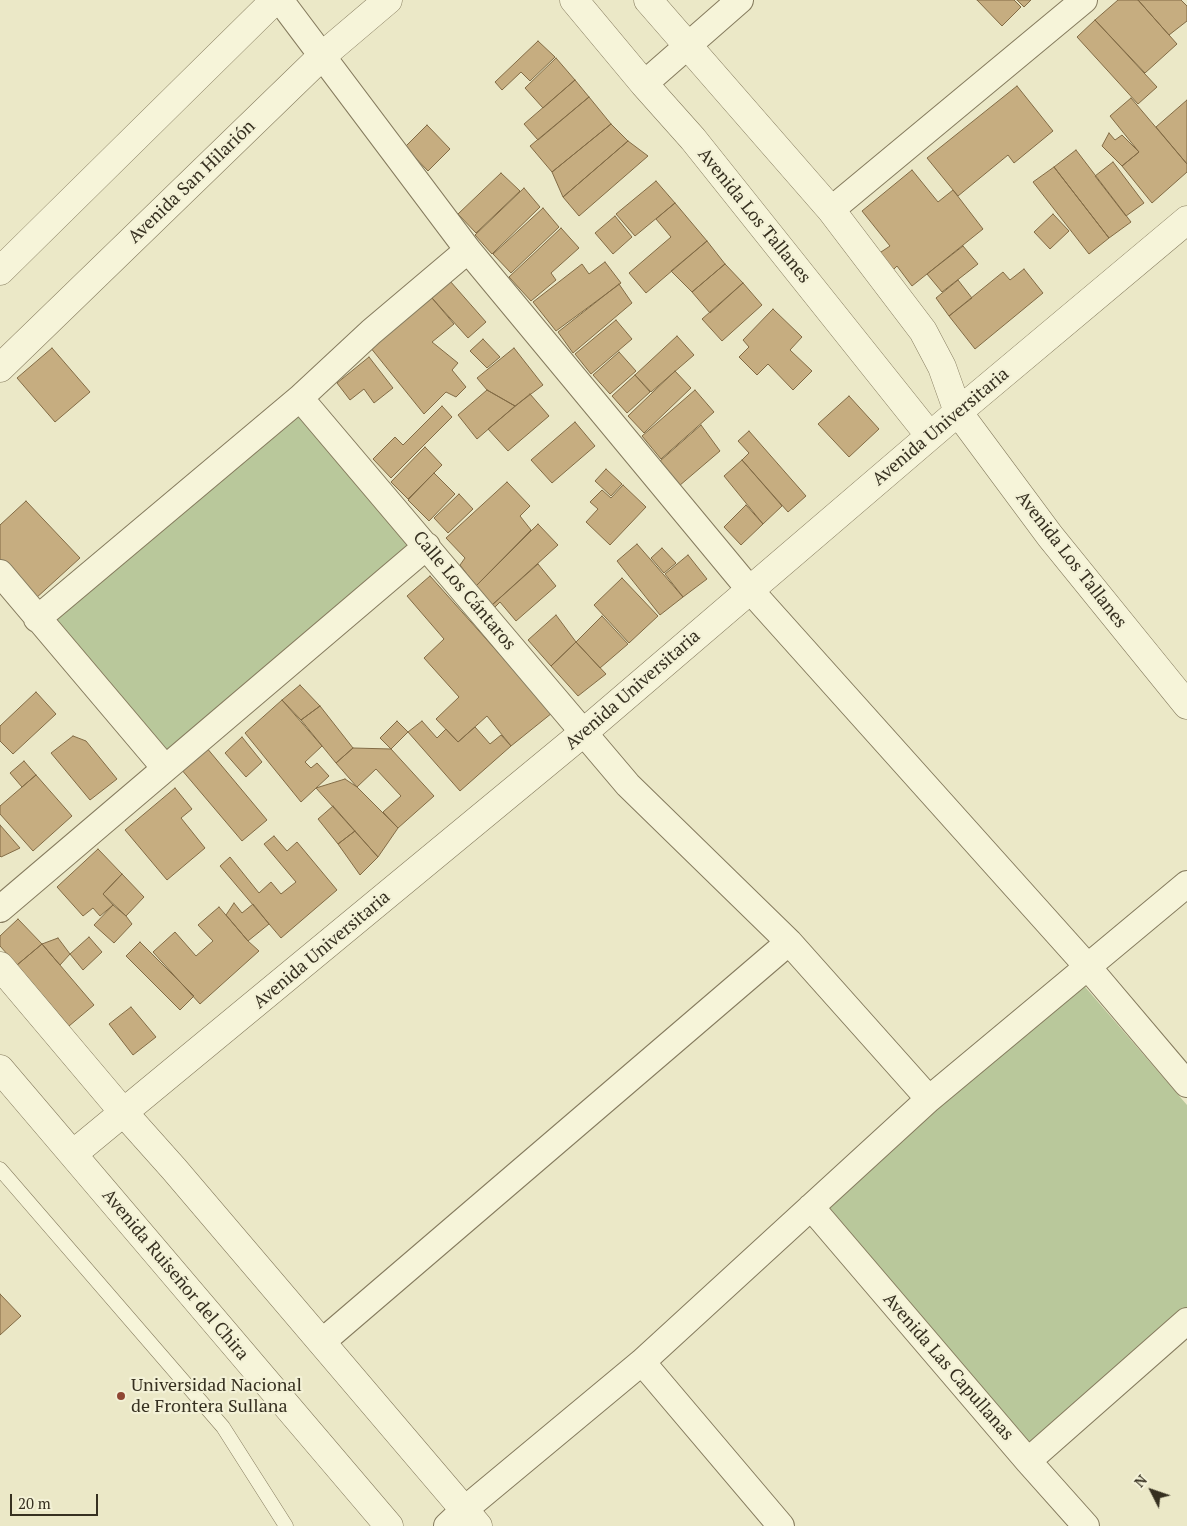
<!DOCTYPE html>
<meta charset="utf-8">
<style>
body{margin:0}
#map{position:relative;width:1187px;height:1526px;overflow:hidden;background:#ebe8c7;font-family:"PT Serif",serif}
canvas{display:block}
.north{position:absolute;left:1127px;top:1466px;width:50px;height:50px;-webkit-text-stroke:4px #f3f1d6;paint-order:stroke;rotate:311deg;font-size:14px;font-weight:700;line-height:20px;text-align:center;color:#363020}
.north::after{content:'';display:block;margin:auto;width:18px;height:22px;background:#363020;clip-path:polygon(50% 0,100% 100%,50% 72%,0 100%)}
.scale{position:absolute;left:10px;top:1494px;width:88px;height:22px;box-sizing:border-box;border:2px solid #363020;border-top:0;padding-left:6px;font-size:15px;line-height:18px;white-space:nowrap;color:#363020;-webkit-text-stroke:4px #f3f1d6;paint-order:stroke}
</style>
<div id="map">
<canvas width="1187" height="1526"></canvas>
<div class="north">N</div>
<div class="scale">20 m</div>
</div>
<script>
const context = document.querySelector('canvas').getContext('2d');
context.lineJoin = 'round';
function paint(path, color) { context.fillStyle = color; context.fill(path, 'evenodd'); }
const toPath = rows => new Path2D(rows.map(r => 'M' + r).join(''));
function trace(path, color, width, dash) { context.strokeStyle = color; context.lineWidth = width; context.lineCap = dash ? 'butt' : 'round'; context.setLineDash(dash || []); context.stroke(path); }
function label(font, color, halo, rows, align = 'center') {
  context.font = font + ' "PT Serif",serif'; context.lineWidth = 4.5; context.setLineDash([]); context.textBaseline = 'middle'; context.strokeStyle = halo; context.fillStyle = color; for (const [text, x, y, turn = 0] of rows) {
    context.save(); context.translate(x, y); context.rotate((+turn || 0) * Math.PI / 180); context.textAlign = isNaN(turn) ? turn : align; if (halo) context.strokeText(text, 0, 0); context.fillText(text, 0, 0); context.restore();
  }
}
paint(toPath([
 [300,398,427,546,165,768,37,619],
 [1080,981,1187,1105,1187,1317,1033,1453,823,1208]
]), '#b9c89b');
const building = toPath([
 [977,0,1014,0,1021,7,1002,26,977,0],
 [1017,0,1031,0,1024,7,1017,0],
 [1118,0,1138,0,1177,44,1145,73,1095,20,1118,0],
 [1138,0,1181,0,1187,6,1187,21,1169,35,1138,0],
 [1095,20,1157,87,1138,104,1077,37,1095,20],
 [538,41,555,57,530,81,521,72,502,90,495,82,538,41],
 [556,58,575,80,543,108,525,88,556,58],
 [575,80,589,97,538,140,524,124,575,80],
 [1017,86,1053,131,1014,163,1008,155,958,196,927,158,1017,86],
 [589,97,611,124,552,172,530,146,589,97],
 [1131,98,1187,164,1187,172,1152,203,1122,166,1139,152,1110,116,1131,98],
 [1187,100,1187,164,1156,127,1187,100],
 [611,124,628,141,563,197,552,172,611,124],
 [427,125,450,149,428,171,405,147,427,125],
 [1109,133,1115,140,1122,135,1139,152,1122,166,1102,146,1109,133],
 [628,141,648,156,579,216,563,197,628,141],
 [1076,150,1131,222,1109,238,1054,167,1076,150],
 [1113,162,1144,203,1126,216,1095,176,1113,162],
 [1054,167,1109,238,1089,254,1033,182,1054,167],
 [912,170,938,202,953,190,983,229,912,286,897,266,892,271,878,254,890,246,862,211,912,170],
 [501,173,520,191,476,233,458,214,501,173],
 [656,181,675,203,635,236,616,214,656,181],
 [524,188,540,207,492,254,475,235,524,188],
 [675,203,707,241,646,293,629,273,671,237,656,219,675,203],
 [543,208,559,227,511,273,493,254,543,208],
 [1053,214,1069,231,1050,249,1034,232,1053,214],
 [615,216,632,237,613,254,595,233,615,216],
 [561,228,579,248,551,273,556,280,531,301,509,277,561,228],
 [707,241,725,264,692,292,671,271,707,241],
 [963,246,978,264,942,292,927,274,963,246],
 [605,262,621,283,556,331,533,302,582,264,589,274,605,262],
 [725,264,743,283,710,313,692,292,725,264],
 [1024,269,1043,293,975,349,949,316,1003,272,1010,280,1024,269],
 [958,280,972,298,949,316,936,298,958,280],
 [450,281,486,322,468,338,432,298,450,281],
 [743,283,762,305,722,341,702,319,743,283],
 [619,284,632,303,573,353,558,332,619,284],
 [432,298,454,324,432,342,458,363,452,370,466,387,456,397,446,392,424,414,370,347,432,298],
 [773,309,802,337,790,350,812,371,793,390,768,364,757,375,739,357,749,347,743,340,773,309],
 [616,320,632,339,591,374,575,354,616,320],
 [677,336,694,355,651,392,635,375,677,336],
 [483,339,500,357,487,368,470,351,483,339],
 [52,348,90,392,55,422,17,378,52,348],
 [514,348,543,385,515,406,487,390,477,378,514,348],
 [619,352,636,371,610,394,593,375,619,352],
 [369,357,393,388,374,403,364,389,350,400,337,383,369,357],
 [675,371,691,388,644,433,628,416,675,371],
 [635,375,650,392,627,413,612,396,635,375],
 [487,390,515,406,477,439,458,415,487,390],
 [695,390,714,412,661,459,642,436,695,390],
 [530,394,549,416,508,451,488,429,530,394],
 [849,396,879,429,849,457,818,424,849,396],
 [442,406,452,417,391,478,373,459,395,437,403,445,442,406],
 [575,422,595,446,552,483,531,460,575,422],
 [701,425,720,451,679,486,660,461,701,425],
 [749,431,806,496,788,512,742,460,749,453,738,441,749,431],
 [425,447,442,465,408,499,391,482,425,447],
 [742,460,782,506,763,524,724,476,742,460],
 [606,469,622,484,611,496,595,481,606,469],
 [434,473,455,494,429,521,408,500,434,473],
 [507,482,530,506,520,516,531,530,476,586,460,565,465,558,446,538,507,482],
 [623,485,646,507,610,545,586,522,598,509,590,502,602,490,611,498,623,485],
 [459,494,473,509,448,533,434,518,459,494],
 [26,501,80,558,35,599,0,562,0,525,26,501],
 [746,505,763,524,741,545,724,527,746,505],
 [538,524,558,545,492,605,476,586,538,524],
 [637,544,683,597,660,615,617,561,637,544],
 [662,548,676,563,664,573,651,558,662,548],
 [688,555,707,579,683,597,665,574,688,555],
 [538,564,556,586,516,621,500,602,494,608,492,605,538,564],
 [430,576,552,713,511,746,487,716,458,742,436,719,459,697,424,658,444,639,407,596,430,576],
 [622,578,658,616,629,643,594,605,622,578],
 [556,615,576,642,551,666,528,640,556,615],
 [602,616,628,644,600,668,576,642,602,616],
 [576,642,606,674,578,696,551,666,576,642],
 [300,685,320,706,301,720,282,700,300,685],
 [36,692,56,714,13,754,0,741,0,726,36,692],
 [282,700,322,746,305,762,311,768,317,763,329,776,301,802,245,733,282,700],
 [320,706,353,748,336,763,301,720,320,706],
 [397,721,408,732,391,749,380,738,397,721],
 [422,721,437,738,446,729,458,742,475,727,490,744,501,735,511,746,460,791,408,732,422,721],
 [73,736,86,741,117,779,90,800,51,753,73,736],
 [242,737,262,762,246,777,225,753,242,737],
 [206,747,267,820,242,841,181,769,206,747],
 [353,748,391,749,434,796,398,828,383,812,401,796,376,769,357,787,336,763,353,748],
 [24,761,36,775,22,787,10,773,24,761],
 [36,775,72,816,33,851,0,814,0,806,36,775],
 [345,779,357,787,398,828,378,857,316,788,345,779],
 [175,788,192,809,181,818,205,848,167,880,125,830,175,788],
 [333,806,355,831,338,844,318,819,333,806],
 [0,825,20,848,1,857,0,856,0,825],
 [355,831,378,857,360,875,338,844,355,831],
 [274,836,287,851,297,842,337,890,281,938,220,866,230,857,259,893,271,882,281,894,296,882,264,844,274,836],
 [98,849,122,874,103,894,113,905,100,916,93,908,83,916,57,887,98,849],
 [122,874,144,897,126,916,103,894,122,874],
 [234,903,242,913,253,904,269,924,248,941,226,915,234,903],
 [113,905,126,916,132,924,114,943,94,925,113,905],
 [219,907,248,941,259,951,200,1004,153,952,175,932,196,956,213,941,198,925,219,907],
 [18,919,42,944,17,965,0,946,0,936,18,919],
 [89,937,102,952,83,970,70,954,89,937],
 [58,938,70,954,60,965,42,944,58,938],
 [140,942,194,996,180,1010,126,956,140,942],
 [42,944,94,1005,69,1026,17,965,42,944],
 [131,1007,156,1037,133,1055,109,1024,131,1007],
 [0,1294,21,1316,0,1335,0,1294]
]);
paint(building, '#c6ad80');
trace(building, '#826b45', 1);
const service = toPath([
 [0,1169,223,1427,286,1526]
]);
const minor = toPath([
 [280,0,468,250,750,590,1087,966,1187,1084],
 [644,84,740,0],
 [831,210,1084,0],
 [300,398,628,785,789,942,929,1099],
 [0,573,165,768],
 [37,619,300,398,371,332,468,250],
 [0,909,427,546],
 [811,1207,1028,1461,1086,1526],
 [322,1342,789,942],
 [642,1362,781,1526],
 [1028,1461,1187,1321],
 [447,1526,464,1510,642,1362,929,1099,1187,884]
]);
const tertiary = toPath([
 [574,0,644,84,693,139,930,436],
 [648,0,831,210,923,331,942,367,958,412,1050,536,1187,705],
 [0,271,275,0],
 [0,368,322,56,388,0],
 [0,966,124,1113,174,1169,478,1526],
 [0,1069,389,1526],
 [73,1154,583,733,958,412,1187,220]
]);
trace(service, '#857b5e', 15);
trace(minor, '#857b5e', 28);
trace(tertiary, '#857b5e', 29);
trace(service, '#f6f4d9', 14);
trace(minor, '#f6f4d9', 26);
trace(tertiary, '#f6f4d9', 28);
for (const [x, y, r, color] of [
 [121,1396,5,"#8f4733"]
]) { const dot = new Path2D(); dot.arc(x, y, r, 0, 2 * Math.PI); context.fillStyle = color; context.fill(dot); trace(dot, '#f3f1d6', 2); }
label('18px', '#363020', '#f3f1d6', [
 ["Avenida San Hilarión",192,182,-44],
 ["Avenida Los Tallanes",754,216,51],
 ["Avenida Universitaria",941,427,-40],
 ["Avenida Los Tallanes",1071,560,52],
 ["Calle Los Cántaros",464,591,50],
 ["Avenida Universitaria",633,690,-41],
 ["Avenida Universitaria",322,950,-40],
 ["Avenida Ruiseñor del Chira",175,1275,50],
 ["Avenida Las Capullanas",948,1367,49]
]);
label('18px', '#363020', '#f3f1d6', [
 ["Universidad Nacional",131,1386],
 ["de Frontera Sullana",131,1407]
], 'left');
</script>
